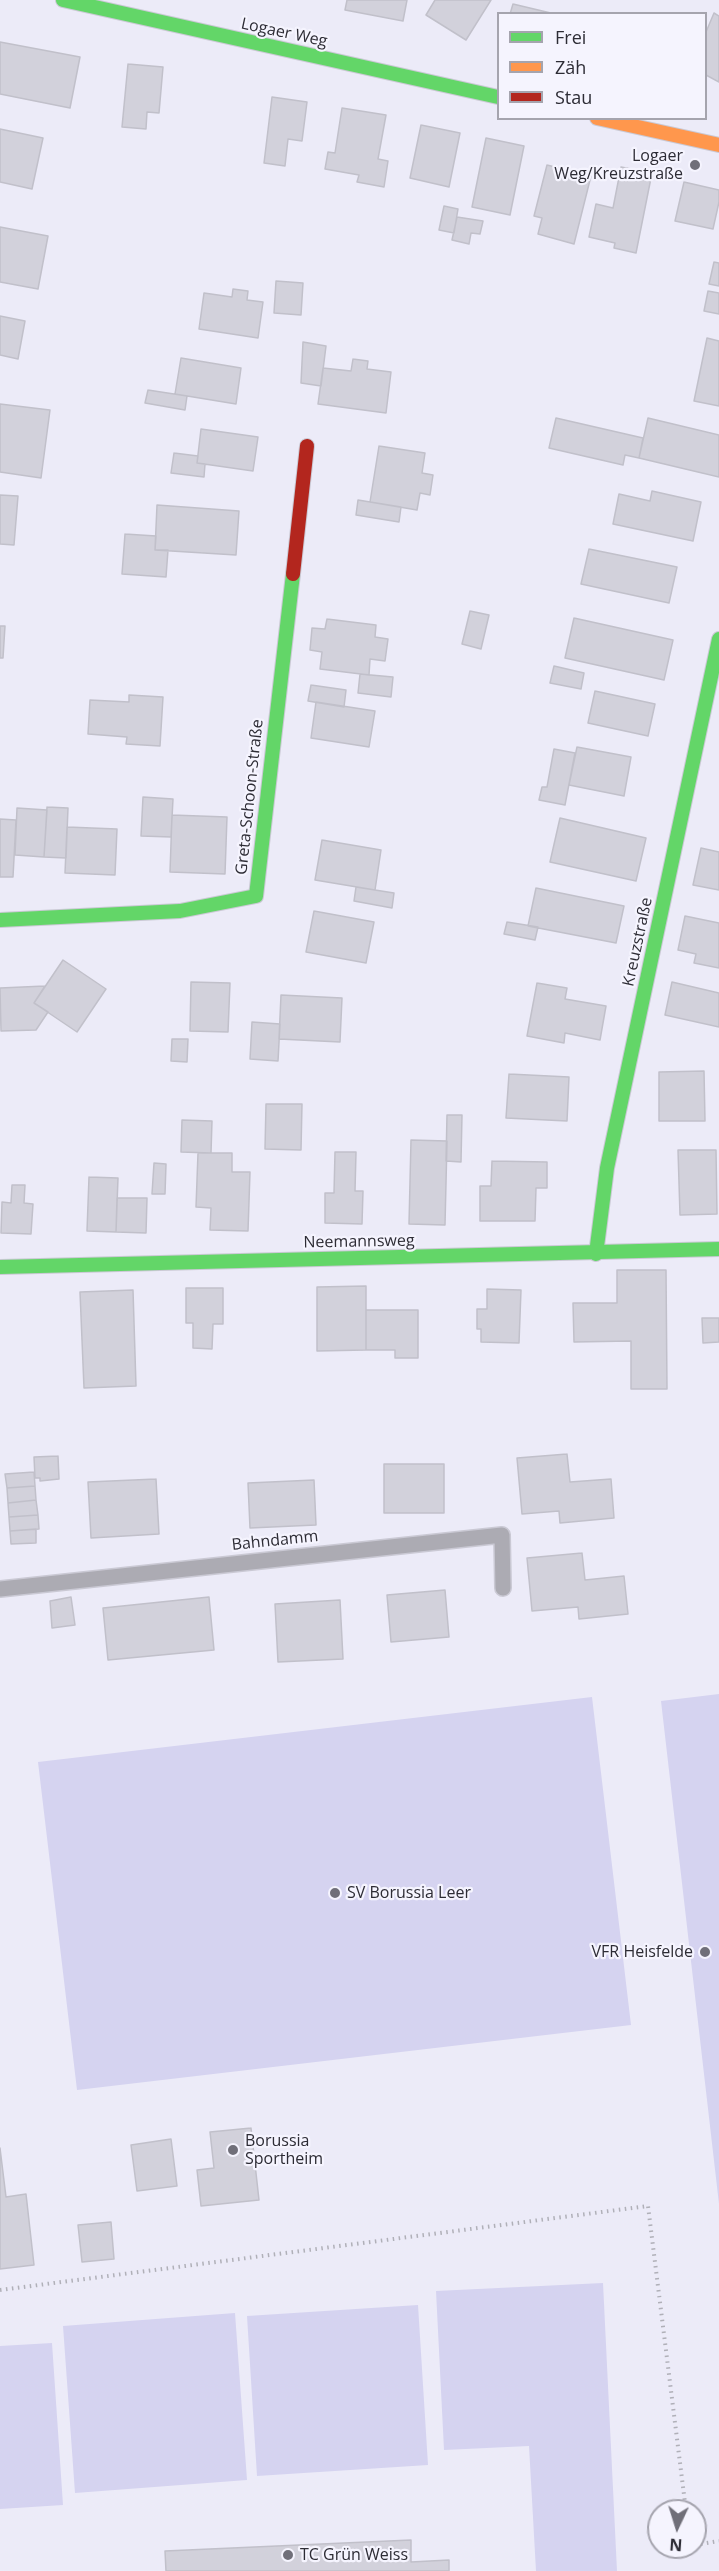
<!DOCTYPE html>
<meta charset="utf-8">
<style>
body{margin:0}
#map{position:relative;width:719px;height:2571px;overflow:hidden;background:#ecebf8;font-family:"Open Sans",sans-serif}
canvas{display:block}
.legend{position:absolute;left:497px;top:12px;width:210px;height:108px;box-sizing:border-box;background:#f5f4fe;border:2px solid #a5a4ae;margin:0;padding:8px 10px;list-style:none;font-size:18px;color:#2d2c35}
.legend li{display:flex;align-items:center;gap:12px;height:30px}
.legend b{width:30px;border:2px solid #a5a4ae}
.north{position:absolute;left:647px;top:2499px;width:60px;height:60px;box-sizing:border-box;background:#f5f4fe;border:2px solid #a5a4ae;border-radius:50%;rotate:184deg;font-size:16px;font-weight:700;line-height:24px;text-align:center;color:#2d2c35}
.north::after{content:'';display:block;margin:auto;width:21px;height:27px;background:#706f79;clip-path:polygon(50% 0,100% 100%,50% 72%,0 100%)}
</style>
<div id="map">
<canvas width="719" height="2571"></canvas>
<ul class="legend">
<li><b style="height:8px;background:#63d668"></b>Frei</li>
<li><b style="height:8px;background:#ff974d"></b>Zäh</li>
<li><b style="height:8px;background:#b3261e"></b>Stau</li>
</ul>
<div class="north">N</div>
</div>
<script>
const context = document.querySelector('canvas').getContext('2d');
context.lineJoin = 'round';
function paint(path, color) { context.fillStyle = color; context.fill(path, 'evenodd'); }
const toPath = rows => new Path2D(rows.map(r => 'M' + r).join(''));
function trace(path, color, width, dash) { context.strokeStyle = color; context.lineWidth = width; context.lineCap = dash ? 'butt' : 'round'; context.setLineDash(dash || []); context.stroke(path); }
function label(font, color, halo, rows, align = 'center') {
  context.font = font + ' "Open Sans",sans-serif'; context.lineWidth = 4.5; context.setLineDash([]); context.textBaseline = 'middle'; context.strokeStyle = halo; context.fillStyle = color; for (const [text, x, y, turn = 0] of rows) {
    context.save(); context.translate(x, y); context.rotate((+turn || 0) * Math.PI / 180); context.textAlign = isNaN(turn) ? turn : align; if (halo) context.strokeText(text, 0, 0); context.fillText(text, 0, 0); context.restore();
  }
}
paint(toPath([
 [719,1694,719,2204,661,1701],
 [592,1697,631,2025,77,2090,38,1762],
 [603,2283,617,2571,536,2571,529,2446,444,2450,436,2291],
 [418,2305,428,2465,257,2476,247,2316],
 [235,2313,247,2480,75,2493,63,2326],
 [52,2343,63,2505,0,2509,0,2346]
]), '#d5d3f0');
const building = toPath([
 [347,0,407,0,403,21,345,10,347,0],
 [435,0,491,0,466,40,426,15,435,0],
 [513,4,555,14,510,14,513,4],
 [714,13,719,16,719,82,706,75,706,32,714,13],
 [0,42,80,57,70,108,0,94,0,42],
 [128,64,163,67,159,113,147,112,146,129,122,127,128,64],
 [272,97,307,102,302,141,288,139,285,166,264,163,272,97],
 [342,108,386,115,378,159,388,161,384,187,357,182,359,175,325,169,328,152,335,153,342,108],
 [421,125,460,133,449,187,410,178,421,125],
 [0,129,43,138,32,189,0,182,0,129],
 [486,138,524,146,510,215,472,207,486,138],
 [547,165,591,176,574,244,538,234,542,218,534,216,547,165],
 [621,167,652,173,636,253,614,248,615,243,589,237,596,204,613,208,621,167],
 [684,182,719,190,719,202,713,229,675,221,684,182],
 [444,206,458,209,454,233,439,230,444,206],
 [457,217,483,221,480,234,471,233,469,244,452,240,457,217],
 [0,227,48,236,38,289,0,282,0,227],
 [714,262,719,263,719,286,709,284,714,262],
 [276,281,303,283,301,315,274,313,276,281],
 [233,289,248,291,247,300,263,302,258,338,199,329,204,293,232,297,233,289],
 [708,291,719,293,719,314,704,311,708,291],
 [0,316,25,321,18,359,0,355,0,316],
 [707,338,719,341,719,406,694,401,707,338],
 [303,342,326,346,321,386,301,383,303,342],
 [181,358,241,368,236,404,175,394,181,358],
 [353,359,368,361,367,369,391,372,386,413,318,404,323,368,351,371,353,359],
 [148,390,187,396,185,410,145,403,148,390],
 [0,404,50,410,41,478,0,472,0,404],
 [556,418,643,438,639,458,625,455,623,465,549,448,556,418],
 [648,418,719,435,719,477,639,458,648,418],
 [201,429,258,437,253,471,197,463,201,429],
 [379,446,425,453,422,473,433,475,430,495,420,493,417,510,370,502,379,446],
 [174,453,198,456,197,463,205,464,204,477,171,473,174,453],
 [652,491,701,502,693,541,613,524,619,494,650,501,652,491],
 [0,495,18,496,14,545,0,544,0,495],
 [358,500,401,507,399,522,356,515,358,500],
 [157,505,239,511,236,555,155,550,157,505],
 [125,534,156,536,155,550,168,550,166,577,122,574,125,534],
 [589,549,677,567,669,603,581,584,589,549],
 [470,611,489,615,481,649,462,644,470,611],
 [574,618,673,640,664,680,565,658,574,618],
 [327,619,376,625,375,637,388,639,385,661,370,659,369,675,320,669,322,652,310,650,312,628,325,629,327,619],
 [0,626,5,626,3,658,0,658,0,626],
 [554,666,584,673,581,689,550,683,554,666],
 [360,674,393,677,391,697,358,693,360,674],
 [311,685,346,690,344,707,308,701,311,685],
 [595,691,655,704,648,736,588,723,595,691],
 [129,695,163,697,160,746,126,744,127,737,88,734,90,700,129,702,129,695],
 [316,702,375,711,369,747,311,738,316,702],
 [577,747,631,757,624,796,569,785,577,747],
 [554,749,575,753,565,805,539,800,542,787,547,787,554,749],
 [143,797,173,799,171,837,141,836,143,797],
 [47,807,68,808,66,858,44,857,47,807],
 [17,808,47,810,44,857,15,855,17,808],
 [172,815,227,817,225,874,170,872,172,815],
 [560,818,646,838,636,881,550,862,560,818],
 [0,819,16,820,13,877,0,877,0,819],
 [67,827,117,829,115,875,65,873,67,827],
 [322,840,381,850,375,890,315,880,322,840],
 [701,848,719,852,719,890,693,885,701,848],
 [356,887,394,893,392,908,354,901,356,887],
 [536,888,624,906,616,943,528,926,536,888],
 [314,911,374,922,366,963,306,952,314,911],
 [685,916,719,923,719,968,694,963,696,954,678,950,685,916],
 [507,922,538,927,535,940,504,934,507,922],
 [63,960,106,989,77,1032,34,1003,63,960],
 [191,982,230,983,228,1032,190,1031,191,982],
 [672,982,719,993,719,1027,665,1015,672,982],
 [537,983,567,988,565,999,606,1006,600,1040,565,1033,564,1043,527,1036,537,983],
 [45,986,34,1003,48,1012,36,1030,1,1031,0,988,45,986],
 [281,995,342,998,340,1042,279,1039,281,995],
 [252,1022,280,1024,278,1061,250,1059,252,1022],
 [172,1039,188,1039,187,1062,171,1061,172,1039],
 [704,1071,705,1121,659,1121,659,1072,704,1071],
 [509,1074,569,1077,567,1121,506,1118,509,1074],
 [266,1104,302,1104,301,1150,265,1149,266,1104],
 [447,1115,462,1115,461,1162,446,1161,447,1115],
 [182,1120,212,1121,211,1153,181,1152,182,1120],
 [411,1140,447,1141,445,1225,409,1224,411,1140],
 [678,1150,716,1150,717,1214,680,1215,678,1150],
 [335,1152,356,1152,355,1191,363,1191,362,1224,325,1223,325,1193,334,1193,335,1152],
 [198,1153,232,1153,232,1172,250,1172,248,1231,210,1230,211,1208,196,1207,198,1153],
 [492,1161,547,1162,547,1188,536,1188,535,1221,480,1221,480,1186,491,1186,492,1161],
 [154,1163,166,1164,165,1194,152,1194,154,1163],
 [89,1177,118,1178,116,1232,87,1231,89,1177],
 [12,1185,25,1185,24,1203,33,1204,31,1234,1,1233,2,1202,11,1203,12,1185],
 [117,1198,147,1198,146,1233,116,1232,117,1198],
 [617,1270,666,1270,667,1389,631,1389,631,1341,574,1342,573,1303,617,1303,617,1270],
 [366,1286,366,1350,317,1351,317,1287,366,1286],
 [186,1288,223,1288,223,1324,213,1324,212,1349,193,1348,193,1323,186,1323,186,1288],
 [487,1289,521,1290,519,1343,481,1342,481,1329,477,1329,477,1309,487,1309,487,1289],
 [133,1290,136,1386,84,1388,80,1292,133,1290],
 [366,1310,418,1310,418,1358,395,1358,395,1350,366,1350,366,1310],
 [702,1318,719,1318,719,1342,703,1343,702,1318],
 [567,1454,570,1482,611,1479,614,1518,560,1523,559,1511,522,1514,517,1458,567,1454],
 [58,1456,59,1479,40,1481,40,1478,35,1478,34,1457,58,1456],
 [384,1464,444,1464,444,1513,384,1513,384,1464],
 [34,1472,35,1486,7,1488,5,1474,34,1472],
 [156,1479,159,1534,91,1538,88,1482,156,1479],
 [314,1480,316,1525,250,1528,248,1483,314,1480],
 [35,1486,36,1500,8,1503,7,1488,35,1486],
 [36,1500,38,1515,9,1517,8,1503,36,1500],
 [38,1515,39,1529,10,1531,9,1517,38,1515],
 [36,1529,36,1543,11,1544,10,1531,36,1529],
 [582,1553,585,1580,624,1576,628,1614,579,1619,578,1607,532,1611,527,1558,582,1553],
 [445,1590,449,1637,391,1642,387,1595,445,1590],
 [71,1597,75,1625,52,1628,50,1601,71,1597],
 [209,1597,214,1650,108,1660,103,1608,209,1597],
 [340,1600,343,1659,278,1662,275,1604,340,1600],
 [251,2128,259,2200,201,2206,197,2170,214,2168,210,2132,251,2128],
 [171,2139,177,2186,137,2191,131,2145,171,2139],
 [0,2148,6,2197,26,2194,34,2265,0,2269,0,2148],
 [111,2222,114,2259,82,2262,78,2225,111,2222],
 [411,2540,411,2562,449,2560,449,2571,166,2571,165,2551,411,2540]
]);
paint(building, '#d2d1db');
trace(building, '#c1c0ca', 1.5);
const lane = toPath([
 [0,1589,502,1535,503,1588]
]);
const fast = toPath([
 [63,0,498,97],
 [0,920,180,911,256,896,293,574],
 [596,1254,607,1168,719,639],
 [0,1267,719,1249]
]);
const slow = toPath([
 [597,118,719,145]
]);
const jam = toPath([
 [293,574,307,446]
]);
trace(lane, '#cac9d4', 18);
trace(fast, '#cac9d4', 16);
trace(slow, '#cac9d4', 16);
trace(jam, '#cac9d4', 16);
trace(toPath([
 [0,2290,648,2206,686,2511],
 [695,2545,719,2541]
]), '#b0b0b8', 4, [1.5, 4.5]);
trace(lane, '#acabb3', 15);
trace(fast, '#63d668', 14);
trace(slow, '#ff974d', 14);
trace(jam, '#b3261e', 14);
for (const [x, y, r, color] of [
 [695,165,6,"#706f79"],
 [335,1893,6,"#706f79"],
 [705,1952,6,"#706f79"],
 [233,2150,6,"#706f79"],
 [288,2555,6,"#706f79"]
]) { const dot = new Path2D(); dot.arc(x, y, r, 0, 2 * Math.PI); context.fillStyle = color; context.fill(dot); trace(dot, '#f5f4fe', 2); }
label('16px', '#2d2c35', '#f5f4fe', [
 ["Logaer Weg",284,33,12],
 ["Greta-Schoon-Straße",250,797,-84],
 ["Kreuzstraße",638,942,-78],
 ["Neemannsweg",359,1242,-1],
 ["Bahndamm",275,1541,-6]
]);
label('16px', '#2d2c35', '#f5f4fe', [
 ["Logaer",683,156,"right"],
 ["Weg/Kreuzstraße",683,174,"right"],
 ["SV Borussia Leer",347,1893],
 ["VFR Heisfelde",693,1952,"right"],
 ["Borussia",245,2141],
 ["Sportheim",245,2159],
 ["TC Grün Weiss",300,2555]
], 'left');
</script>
